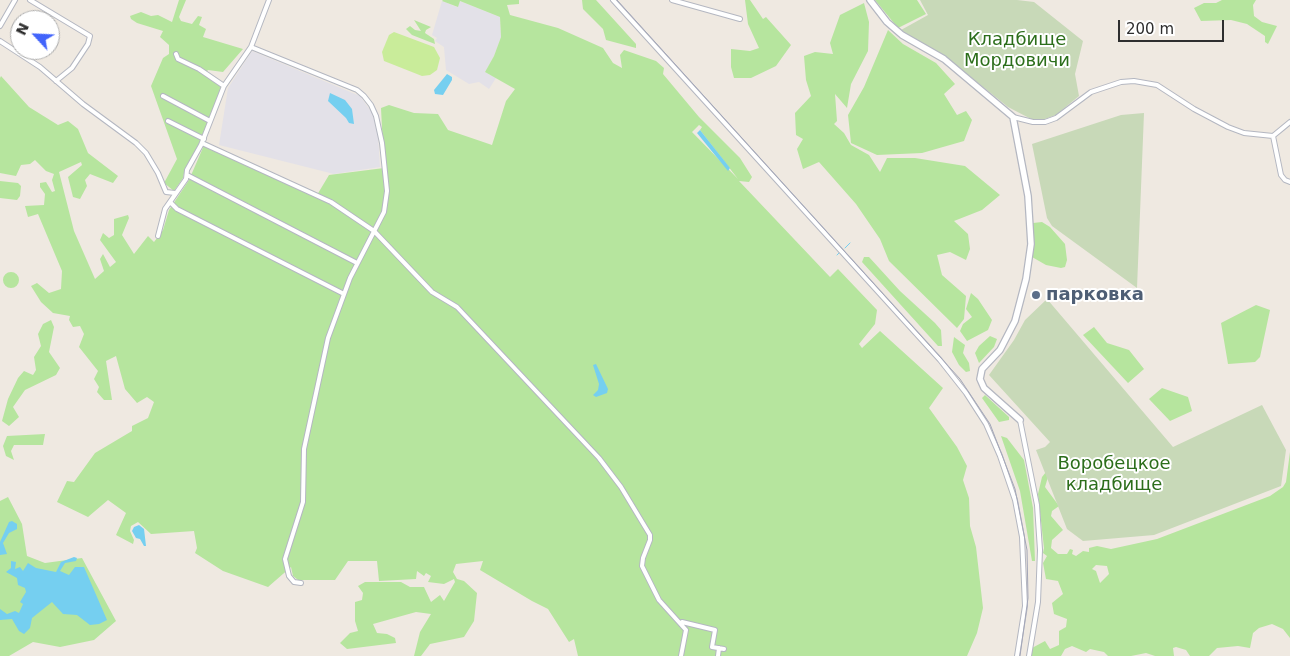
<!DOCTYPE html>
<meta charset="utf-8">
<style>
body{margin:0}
#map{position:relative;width:1290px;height:656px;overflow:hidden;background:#efe9e1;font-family:"DejaVu Sans",sans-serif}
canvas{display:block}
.north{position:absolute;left:10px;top:10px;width:50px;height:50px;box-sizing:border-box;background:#fff;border:1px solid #ababab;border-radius:50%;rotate:295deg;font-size:14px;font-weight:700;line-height:20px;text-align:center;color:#2e2e2e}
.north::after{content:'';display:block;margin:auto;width:18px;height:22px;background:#4264fb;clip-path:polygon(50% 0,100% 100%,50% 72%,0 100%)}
.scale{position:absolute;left:1118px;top:20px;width:106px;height:22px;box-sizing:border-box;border:2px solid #2e2e2e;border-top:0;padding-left:6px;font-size:15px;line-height:18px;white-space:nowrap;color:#2e2e2e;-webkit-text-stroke:4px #fff;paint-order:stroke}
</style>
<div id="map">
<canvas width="1290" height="656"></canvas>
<div class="north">N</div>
<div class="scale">200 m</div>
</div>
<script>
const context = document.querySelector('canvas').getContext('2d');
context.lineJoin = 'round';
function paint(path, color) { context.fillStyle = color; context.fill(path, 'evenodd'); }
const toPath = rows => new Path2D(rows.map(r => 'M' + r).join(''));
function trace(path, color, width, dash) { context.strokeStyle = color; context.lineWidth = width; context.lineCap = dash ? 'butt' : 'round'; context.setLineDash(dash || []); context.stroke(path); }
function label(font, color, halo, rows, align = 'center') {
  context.font = font + ' "DejaVu Sans",sans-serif'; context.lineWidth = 4; context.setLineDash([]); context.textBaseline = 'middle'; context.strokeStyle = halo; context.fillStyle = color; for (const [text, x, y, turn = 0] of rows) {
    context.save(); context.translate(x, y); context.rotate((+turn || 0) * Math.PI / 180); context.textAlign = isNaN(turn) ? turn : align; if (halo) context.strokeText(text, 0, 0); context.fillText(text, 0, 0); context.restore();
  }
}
paint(toPath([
 [442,1,457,7,460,1,500,17,501,37,494,56,485,72,496,78,489,89,479,82,469,84,446,70,444,47,435,41,437,38,432,35],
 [252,51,360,96,372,113,378,135,380,167,334,174,219,145,228,88]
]), '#e3e1e8');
paint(toPath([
 [179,0,186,0,179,17,181,21,192,24,198,16,202,17,199,25,206,29,203,37,243,49,223,72,208,70,204,75,221,87,200,146,185,168,183,178,174,191,164,183,177,159,151,86,163,58,169,54,169,45,160,37,163,31,137,23,131,19,130,16,141,12,151,16,158,15,172,22],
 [443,0,519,0,519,4,507,5,510,15,558,28,603,48,613,63,622,68,620,55,624,50,656,61,664,68,663,74,699,117,740,158,752,177,749,182,739,181,830,277,838,269,877,310,875,324,859,344,862,348,880,331,943,388,929,408,957,447,967,466,963,480,969,498,970,526,976,547,983,608,977,633,967,656,578,656,574,639,569,642,548,609,532,601,480,570,483,561,456,564,453,572,457,579,464,581,477,593,474,621,464,637,430,644,421,656,414,656,420,632,431,614,416,612,373,624,377,633,387,634,395,638,396,643,347,649,340,643,350,633,358,631,355,621,355,602,362,600,363,593,358,586,365,582,401,582,410,587,424,587,431,602,440,595,444,601,455,582,454,579,444,584,428,582,431,576,426,573,424,576,417,571,416,579,379,581,377,561,348,561,335,580,298,580,293,576,291,567,268,587,223,571,195,553,197,548,194,531,151,534,138,522,131,526,130,531,134,540,133,544,116,535,126,513,108,500,88,517,57,502,67,481,74,482,95,453,132,431,132,426,148,418,154,402,147,397,137,403,125,389,116,356,106,361,112,400,104,400,97,392,99,387,94,379,98,371,79,347,84,334,80,326,73,327,69,320,70,316,53,313,41,302,31,286,37,283,49,293,61,289,62,271,38,214,28,217,25,206,44,205,45,194,40,187,40,183,46,182,52,192,55,191,52,180,54,174,46,171,35,160,30,164,21,165,16,176,0,173,0,78,1,76,29,107,58,125,68,121,78,129,88,153,118,176,113,183,90,174,85,180,87,186,80,199,73,197,68,177,82,165,81,162,59,172,74,231,95,279,104,271,100,259,103,254,110,267,116,262,100,240,103,233,109,238,114,235,114,219,128,215,129,218,122,235,134,254,148,236,154,242,163,230,169,210,189,180,205,143,317,195,329,175,384,168,381,108,389,105,414,113,438,114,448,130,492,145,506,101,515,89,485,72,494,56,501,37,500,17,460,1,458,7,442,1],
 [699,125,702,127,700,130,738,179,692,132],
 [582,0,596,0,636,44,636,48,606,40,603,29,583,9],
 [745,0,750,0,763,19,766,17,791,45,776,66,751,78,734,78,731,67,731,49,750,51,759,48,748,24],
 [875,0,917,0,926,14,898,28],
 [1222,0,1256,0,1253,5,1254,16,1262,22,1277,26,1268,44,1265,42,1265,36,1247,24,1231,20,1201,21,1194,8,1204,3,1216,3],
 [864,3,869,22,868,51,851,84,847,108,835,94,837,121,834,124,844,133,851,145,869,155,880,172,887,158,915,158,965,166,1000,195,982,210,954,221,968,234,970,249,966,260,950,252,937,255,942,275,966,296,964,319,957,328,889,261,880,239,856,204,819,162,803,169,797,149,803,139,796,135,795,113,811,96,806,80,804,56,815,52,833,54,830,43,840,15],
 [414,20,431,27,426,30,425,33,434,39,435,44,412,35,406,29,410,26,415,30,421,31],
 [888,30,903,44,936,63,955,84,944,94,957,115,966,111,972,120,964,141,922,153,877,155,851,143,848,115,864,87],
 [0,181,18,183,21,186,20,196,17,200,0,198],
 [1042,222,1050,227,1065,244,1067,260,1065,267,1061,268,1046,265,1032,257,1033,223],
 [864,257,869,257,900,291,935,323,941,330,942,346,938,346,862,262],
 '3 280a8 8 0 1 1 16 0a8 8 0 1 1-16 0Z',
 [971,293,978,299,992,320,988,330,967,341,960,331,963,324,972,317,966,309],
 [1256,305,1270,310,1260,357,1255,362,1228,364,1221,323],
 [51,320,54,327,49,352,60,368,56,375,25,390,13,407,19,417,9,426,2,421,8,399,18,378,24,371,33,375,36,370,34,357,41,346,38,334,43,324],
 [1094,327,1107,343,1129,350,1144,369,1128,383,1083,335],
 [990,336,997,339,994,347,979,363,975,353,979,346],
 [954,337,965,345,963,353,969,363,970,371,966,372,959,365,952,352],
 [1162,388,1188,397,1192,411,1170,421,1149,399],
 [985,395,1009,417,1009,420,999,422,982,398],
 [45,434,43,445,14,445,11,451,14,460,6,456,3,446,7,436],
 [1001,436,1007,438,1024,460,1033,508,1035,561,1032,561,1020,491],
 [1290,452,1290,638,1283,629,1272,624,1259,628,1253,633,1250,648,1238,646,1217,648,1209,656,1190,656,1186,650,1176,647,1173,648,1174,656,1155,656,1146,653,1131,656,1108,656,1104,652,1090,649,1086,652,1072,646,1065,649,1061,656,1031,656,1032,648,1045,641,1050,649,1059,645,1059,631,1066,627,1067,619,1054,614,1052,603,1063,594,1058,581,1046,579,1043,563,1047,556,1043,553,1044,548,1038,494,1042,477,1046,472,1048,477,1045,487,1059,506,1052,511,1051,516,1063,530,1052,540,1051,548,1058,554,1067,554,1070,549,1073,550,1072,554,1076,556,1083,551,1089,552,1089,548,1097,546,1111,549,1157,539,1270,496,1283,487,1286,482],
 [1096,565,1107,566,1109,574,1100,583,1096,571,1092,569],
 [8,497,22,524,27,556,45,563,82,558,116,621,94,640,60,647,33,642,9,656,0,656,0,501]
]), '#b6e59e');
paint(toPath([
 [920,0,1017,0,1034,2,1083,41,1075,74,1079,96,1056,115,1045,119,1033,120,1008,107,947,58,932,51,901,30,928,15],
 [1144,113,1137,288,1052,226,1047,218,1032,144,1121,115],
 [1047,299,1173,447,1262,405,1286,450,1281,486,1154,535,1083,541,1067,529,1036,450,1045,447,1050,442,989,375,1014,340,1025,320]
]), '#c8d9b8');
paint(toPath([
 [394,32,434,47,440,58,437,70,430,75,422,76,384,61,382,52,389,35]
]), '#c9ec9a');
paint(toPath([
 [447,74,452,77,452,80,443,95,435,94,434,90],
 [330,93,345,100,352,109,354,124,349,123,346,118,328,101],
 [700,130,730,168,728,171,697,133],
 [596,364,608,389,607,393,596,397,593,395,598,390,599,384,593,365],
 [12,521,17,524,17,529,9,533,3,543,7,554,0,555,0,542,9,522],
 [139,525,144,529,146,546,144,546,140,539,136,538,132,531,134,527],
 [74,557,77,558,76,561,65,563,60,571,69,575,75,567,84,567,107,620,99,624,90,625,77,615,63,614,52,602,32,618,30,628,24,634,19,631,12,619,0,620,0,609,7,614,15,611,19,613,23,604,20,602,26,592,25,588,18,585,17,578,6,572,11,568,11,561,16,562,15,569,20,567,23,571,28,563,36,568,56,572,61,562]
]), '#75cff0');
trace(toPath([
 [845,248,850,243],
 [837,255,839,253]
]), '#75cff0', 1);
const street = toPath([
 [30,0,90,36,88,44,72,68,56,81],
 [613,0,940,360,966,393,986,424,1000,456,1015,500,1022,537,1025,606,1017,656],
 [672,0,740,19],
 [0,26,15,0],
 [0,41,40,67,83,104,136,143,146,153,158,173,166,192,175,193],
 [251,47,357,90,364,96,371,105,376,116,382,143,387,191,384,212,350,278,328,338,304,449,303,502,285,559,289,576,294,582,301,583],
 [176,54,178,59,199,69,224,86],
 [163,96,210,121],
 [1013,117,1033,122,1045,122,1056,118,1091,92,1121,82,1134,81,1157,85,1194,109,1228,127,1244,133,1273,136],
 [168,121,204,139],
 [1273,136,1281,175,1285,180,1290,182],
 [1273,136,1290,122],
 [202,143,331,202,374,231,432,292,457,307,599,458,621,487,650,535,650,540,643,558,642,566,659,600,686,630,681,656],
 [187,175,357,263],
 [170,202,177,209,344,294],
 [158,236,165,209,186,179,187,170,201,145,224,86,251,47,269,0],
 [1020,420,1037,505,1040,550,1038,602,1029,656],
 [682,622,715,630,712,647,724,649],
 [718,656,719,648]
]);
const secondary = toPath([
 [870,0,887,22,902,35,944,59,1013,117,1028,196,1031,244,1026,279,1015,321,1000,350,982,369,980,379,984,388,1020,420]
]);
trace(street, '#b4b7c1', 6);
trace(secondary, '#b4b7c1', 8);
trace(street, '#fff', 4);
trace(secondary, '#fff', 5.5);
trace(toPath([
 [617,0,960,379,990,424,1015,489,1027,550,1028,598,1020,656]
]), '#a3a6b8', 1);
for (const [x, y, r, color] of [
 [1036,295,5,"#5c6f8a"]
]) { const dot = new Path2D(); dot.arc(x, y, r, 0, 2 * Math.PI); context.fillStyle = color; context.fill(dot); trace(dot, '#fff', 2); }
label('18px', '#2c6e1b', '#fff', [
 ["Кладбище",1017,40],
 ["Мордовичи",1017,61],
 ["Воробецкое",1114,464],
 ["кладбище",1114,485]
]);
label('bold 18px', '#4e5e75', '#fff', [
 ["парковка",1046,295]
], 'left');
</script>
